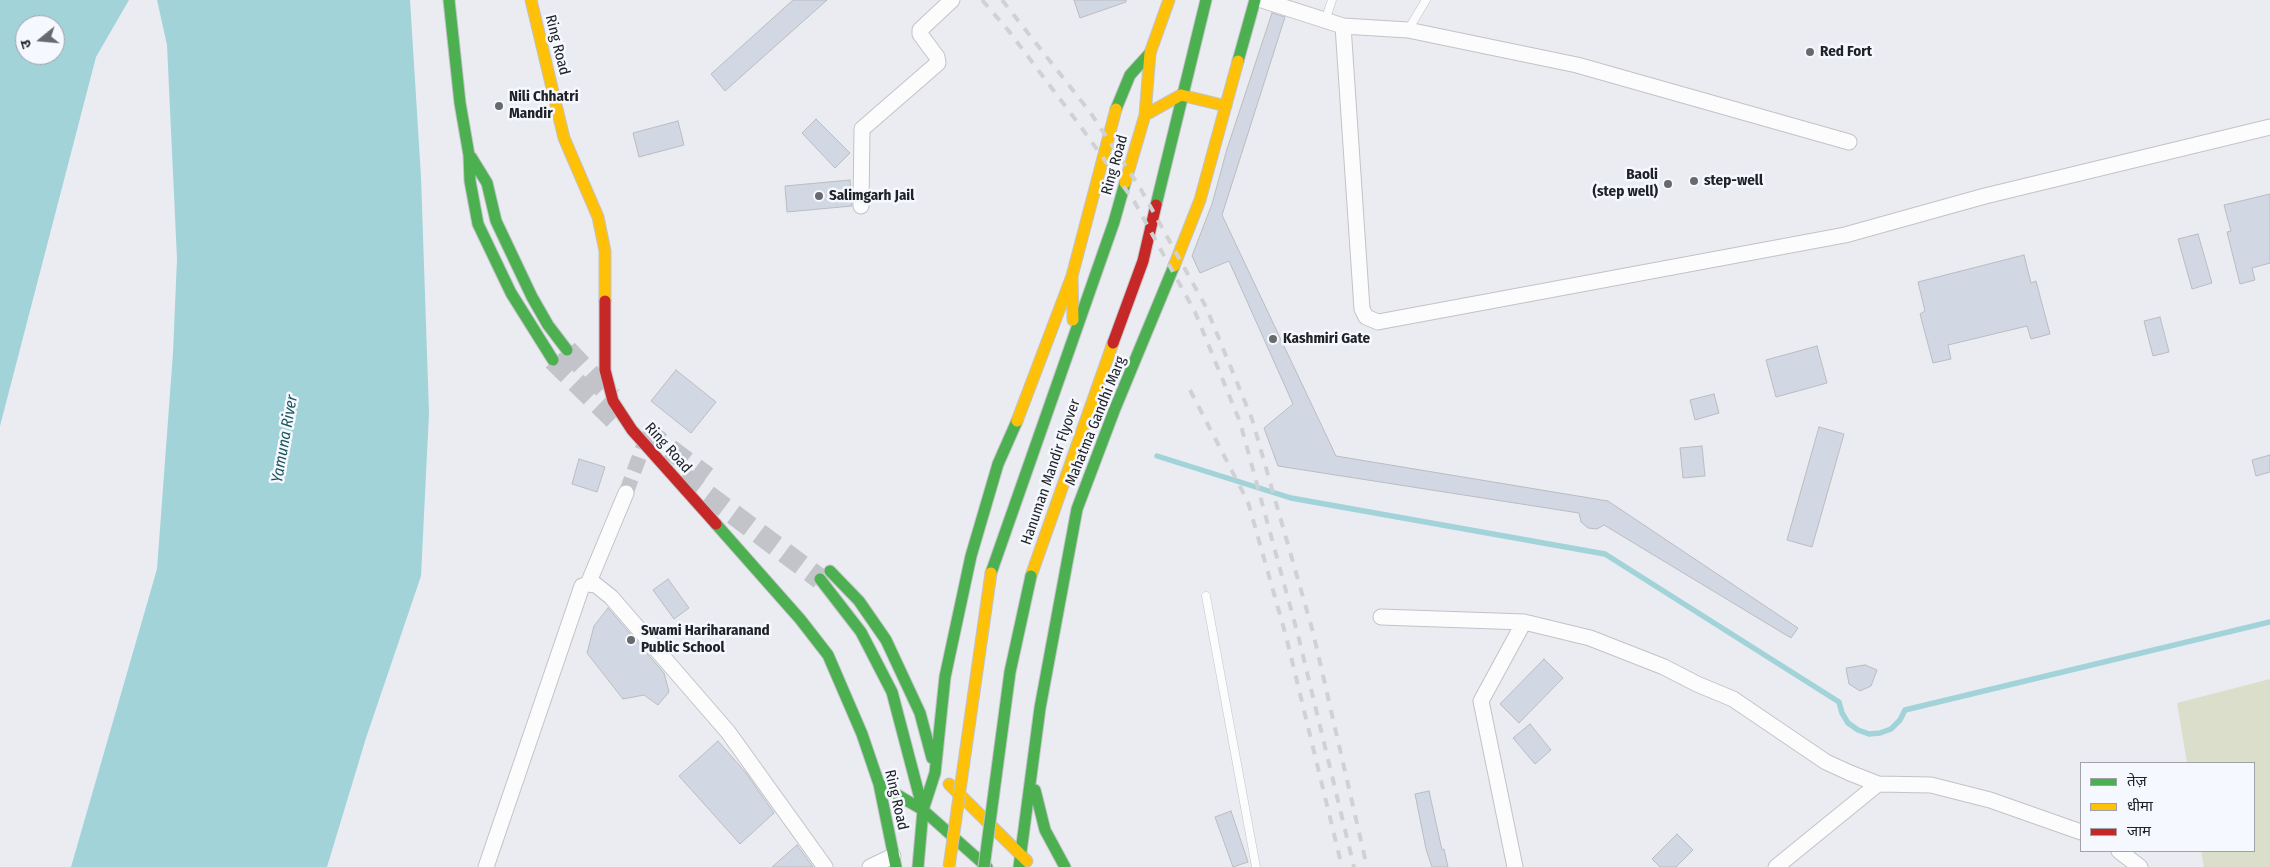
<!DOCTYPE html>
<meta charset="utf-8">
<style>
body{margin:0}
#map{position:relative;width:2270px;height:867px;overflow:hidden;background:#eaecf2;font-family:"Fira Sans Condensed","Noto Sans Devanagari",sans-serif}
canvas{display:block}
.legend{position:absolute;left:2080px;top:762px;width:175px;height:90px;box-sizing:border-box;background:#f5f8fe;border:1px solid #a0a2a8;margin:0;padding:6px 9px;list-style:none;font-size:15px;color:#202226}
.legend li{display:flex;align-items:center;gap:10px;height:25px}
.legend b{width:25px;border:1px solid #a0a2a8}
.north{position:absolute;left:15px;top:15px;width:50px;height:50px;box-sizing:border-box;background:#f5f8fe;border:1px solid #a0a2a8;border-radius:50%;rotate:253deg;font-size:14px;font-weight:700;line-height:20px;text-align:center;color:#202226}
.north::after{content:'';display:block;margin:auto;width:18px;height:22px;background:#67696d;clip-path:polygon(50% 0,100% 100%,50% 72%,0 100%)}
</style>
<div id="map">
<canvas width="2270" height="867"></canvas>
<ul class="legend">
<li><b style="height:6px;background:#4caf50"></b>तेज़</li>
<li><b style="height:6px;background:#ffc107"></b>धीमा</li>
<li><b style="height:6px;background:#c62828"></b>जाम</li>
</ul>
<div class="north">उ</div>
</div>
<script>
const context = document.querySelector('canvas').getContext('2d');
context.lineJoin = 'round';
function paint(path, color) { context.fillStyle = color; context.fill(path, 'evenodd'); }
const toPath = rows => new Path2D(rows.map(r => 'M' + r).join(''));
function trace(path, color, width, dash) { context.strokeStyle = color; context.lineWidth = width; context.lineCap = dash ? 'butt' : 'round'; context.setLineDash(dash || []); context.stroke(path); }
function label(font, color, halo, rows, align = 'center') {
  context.font = font + ' "Fira Sans Condensed",sans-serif'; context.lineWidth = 5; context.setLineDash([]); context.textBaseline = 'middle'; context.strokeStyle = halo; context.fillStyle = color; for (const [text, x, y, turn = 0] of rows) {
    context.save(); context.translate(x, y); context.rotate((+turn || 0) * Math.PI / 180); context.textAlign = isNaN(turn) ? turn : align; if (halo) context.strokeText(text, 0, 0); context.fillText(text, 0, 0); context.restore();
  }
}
paint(toPath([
 [2270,679,2270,867,2204,867,2201,851,2254,851,2254,763,2187,763,2177,703]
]), '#dbdeca');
paint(toPath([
 [0,0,129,0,96,57,0,426],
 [25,25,55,25,55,55,25,55],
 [157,0,410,0,421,177,429,413,421,576,366,738,327,867,71,867,157,569,173,353,177,259,167,45]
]), '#a1d3d9');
trace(toPath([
 [1157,456,1291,498,1605,554,1839,702,1842,713,1848,723,1858,730,1869,734,1880,733,1891,729,1900,720,1905,710,2270,622]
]), '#a1d3d9', 5.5);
const building = toPath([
 [793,0,827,0,725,91,711,74,793,0],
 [1074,0,1126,0,1126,2,1080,18,1074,0],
 [1272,13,1285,17,1222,215,1336,456,1608,501,1798,628,1791,638,1604,525,1597,529,1588,528,1581,522,1579,513,1278,466,1264,428,1293,404,1229,261,1200,273,1192,256,1212,204,1227,149,1272,13],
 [816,119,850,153,835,168,802,133,816,119],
 [678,121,684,145,639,157,633,133,678,121],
 [850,180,852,206,787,212,785,186,850,180],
 [2270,194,2270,263,2252,268,2255,280,2240,284,2227,232,2231,231,2224,205,2270,194],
 [2198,234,2212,283,2192,289,2178,239,2198,234],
 [2024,255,2031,283,2036,281,2050,334,2031,339,2027,326,1948,345,1951,359,1933,363,1920,314,1925,311,1918,282,2024,255],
 [2160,317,2169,352,2153,356,2144,321,2160,317],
 [1817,346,1827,383,1776,397,1766,360,1817,346],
 [676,370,716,402,691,433,651,401,676,370],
 [1714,394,1719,413,1695,420,1690,400,1714,394],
 [1819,427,1844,434,1812,547,1787,540,1819,427],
 [1702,446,1705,476,1683,478,1680,448,1702,446],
 [2270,455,2270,472,2256,476,2252,460,2270,455],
 [579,459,605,467,597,492,572,484,579,459],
 [668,579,689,608,674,619,653,590,668,579],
 [608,608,664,673,669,692,658,705,644,695,623,699,587,653,594,626,608,608],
 [1544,659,1563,678,1519,723,1500,704,1544,659],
 [1865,665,1877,670,1871,686,1860,691,1849,684,1846,668,1865,665],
 [1530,724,1551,750,1535,764,1513,738,1530,724],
 [718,741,746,773,774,813,740,844,679,776,718,741],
 [1429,791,1442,850,1444,849,1448,867,1432,867,1426,849,1415,794,1429,791],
 [1231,811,1248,862,1233,867,1215,817,1231,811],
 [1677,834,1693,850,1676,867,1660,867,1652,859,1677,834],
 [797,845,813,867,772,867,797,845]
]);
paint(building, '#d1d7e3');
trace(building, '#babcc0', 1);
trace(toPath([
 [626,493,643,447]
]), '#c2c4c9', 15, [15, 8]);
trace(toPath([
 [567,350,612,397],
 [553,360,620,425],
 [644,430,707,477],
 [682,476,820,579]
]), '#c2c4c9', 21, [21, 11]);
const lane = toPath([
 [1325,21,1332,0],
 [1408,30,1426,0],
 [1206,596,1256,867]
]);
const street = toPath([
 [1262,0,1343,26,1408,30,1577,65,1849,142],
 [1343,26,1362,309,1366,317,1378,322,1845,235,1985,196,2270,127],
 [861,206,862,129,938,63,937,57,920,34,920,30,952,0],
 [588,584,626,493],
 [1381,617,1524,622,1590,638,1664,667,1697,684,1733,699,1826,762,1850,773,1878,784,1931,785,1990,800,2081,832],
 [2119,851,2140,867],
 [486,867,582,586,588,584,596,585,611,597,728,732,825,867],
 [870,867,893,856],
 [1515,867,1481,701,1524,622],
 [1776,867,1878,784]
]);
const fast = toPath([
 [449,0,460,103,469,155,470,181,478,224,511,293,553,360],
 [1238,61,1255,0],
 [1116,109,1130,75,1150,53],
 [471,157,487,183,496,221,532,297,548,325,567,350],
 [1156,205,1206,0],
 [716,524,800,619,828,655,862,734,879,784,896,867],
 [830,571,859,601,886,640,920,713,932,758],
 [991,573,1114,222,1125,183],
 [820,579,861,632,892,692,923,810],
 [879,784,923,810,987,867],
 [1035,790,1045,830,1065,867],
 [918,867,923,810,935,773,945,677,971,556,998,464,1017,421],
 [1019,867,1040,708,1077,509,1114,411,1174,266]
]);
const slow = toPath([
 [531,0,564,138,598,217,605,251,605,301],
 [1181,95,1226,106],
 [1145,115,1181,95],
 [1125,183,1145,115,1150,53,1169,0],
 [1174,266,1200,200,1238,61],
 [1072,276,1073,320],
 [1017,421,1072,276,1116,109],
 [1031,576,1113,343],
 [949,784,1027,861]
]);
const jam = toPath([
 [605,301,605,370,613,401,632,430,716,524],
 [1113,343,1143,261,1156,205]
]);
trace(lane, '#c2c3c8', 9);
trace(street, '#c2c3c8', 17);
trace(fast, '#c2c3c8', 13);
trace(slow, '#c2c3c8', 13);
trace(jam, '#c2c3c8', 13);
trace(lane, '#fcfcfd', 8);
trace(street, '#fcfcfd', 15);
trace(fast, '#4caf50', 11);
trace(slow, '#ffc107', 11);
trace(jam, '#c62828', 11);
trace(toPath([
 [982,0,1008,30,1081,127,1134,201,1195,312,1240,422,1298,635,1354,867],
 [1002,0,1090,112,1139,186,1206,307,1252,419,1313,632,1367,867],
 [1190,390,1248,502,1286,636,1342,867]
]), '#d0d1d3', 4, [9, 9]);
const fastBridge = toPath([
 [984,867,1010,672,1031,576]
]);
const slowBridge = toPath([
 [949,867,991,573]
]);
trace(fastBridge, '#c2c3c8', 13, []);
trace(slowBridge, '#c2c3c8', 13, []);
trace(fastBridge, '#4caf50', 11);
trace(slowBridge, '#ffc107', 11);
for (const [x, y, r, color] of [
 [1810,52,5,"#67696d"],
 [499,106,5,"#67696d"],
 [1694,181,5,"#67696d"],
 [1668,184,5,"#67696d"],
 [819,196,5,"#67696d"],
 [1273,339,5,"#67696d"],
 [631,640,5,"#67696d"]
]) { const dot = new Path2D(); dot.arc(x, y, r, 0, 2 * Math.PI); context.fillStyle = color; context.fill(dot); trace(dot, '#f5f8fe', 2); }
label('15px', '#202226', '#f5f8fe', [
 ["Ring Road",557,45,76],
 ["Ring Road",1115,165,-74],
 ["Mahatma Gandhi Marg",1096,421,-68],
 ["Ring Road",668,448,48],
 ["Hanuman Mandir Flyover",1051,472,-71],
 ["Ring Road",896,800,77]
]);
label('bold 15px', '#202226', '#f5f8fe', [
 ["Red Fort",1820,52],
 ["Nili Chhatri",509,97],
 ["Mandir",509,114],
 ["Baoli",1658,175,"right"],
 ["(step well)",1658,192,"right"],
 ["step-well",1704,181],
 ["Salimgarh Jail",829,196],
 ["Kashmiri Gate",1283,339],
 ["Swami Hariharanand",641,631],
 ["Public School",641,648]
], 'left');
label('italic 16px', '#19565b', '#f5f8fe', [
 ["Yamuna River",285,439,-80]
]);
</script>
